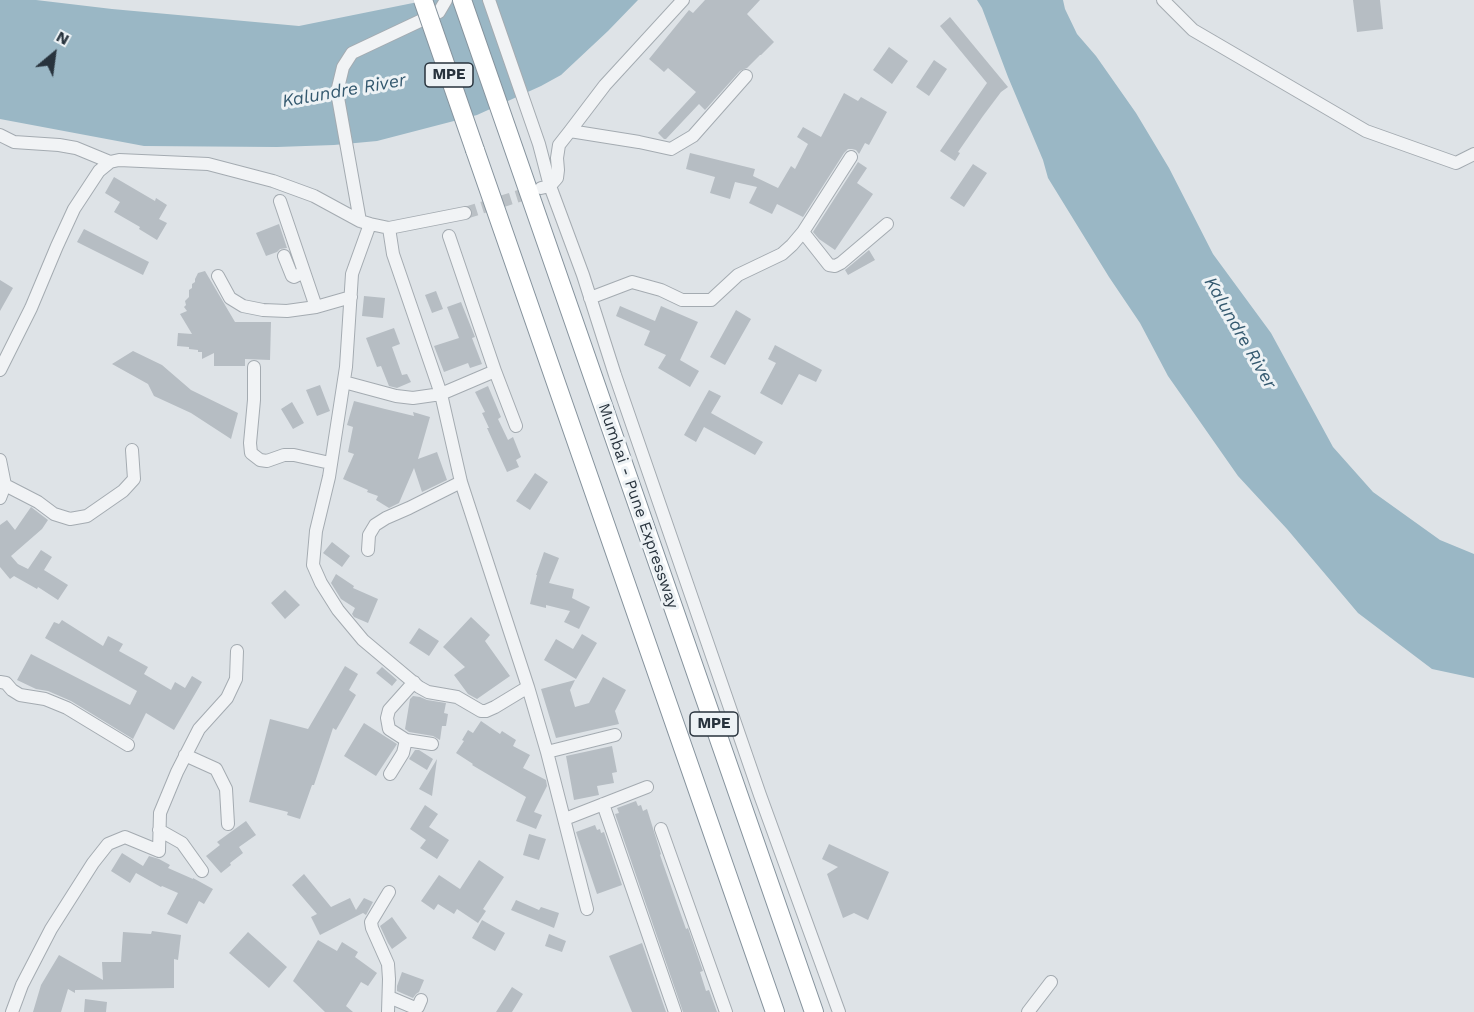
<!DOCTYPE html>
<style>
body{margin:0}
#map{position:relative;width:1474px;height:1012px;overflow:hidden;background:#dee3e7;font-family:"Work Sans",sans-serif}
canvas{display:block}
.north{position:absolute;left:24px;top:24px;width:60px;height:60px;-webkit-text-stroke:4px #edf2f5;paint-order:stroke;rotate:29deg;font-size:16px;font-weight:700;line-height:24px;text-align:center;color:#28333d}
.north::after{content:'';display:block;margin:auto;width:21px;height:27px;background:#28333d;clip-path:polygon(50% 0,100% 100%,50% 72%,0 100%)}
</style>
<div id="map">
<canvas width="1474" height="1012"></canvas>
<div class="north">N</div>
</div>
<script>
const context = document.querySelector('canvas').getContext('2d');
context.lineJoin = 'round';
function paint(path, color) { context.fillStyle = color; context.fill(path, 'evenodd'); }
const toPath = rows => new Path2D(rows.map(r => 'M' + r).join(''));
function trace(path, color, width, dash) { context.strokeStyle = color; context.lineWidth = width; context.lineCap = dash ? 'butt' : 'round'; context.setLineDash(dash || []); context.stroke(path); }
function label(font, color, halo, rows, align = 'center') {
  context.font = font + ' "Work Sans",sans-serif'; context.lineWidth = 6; context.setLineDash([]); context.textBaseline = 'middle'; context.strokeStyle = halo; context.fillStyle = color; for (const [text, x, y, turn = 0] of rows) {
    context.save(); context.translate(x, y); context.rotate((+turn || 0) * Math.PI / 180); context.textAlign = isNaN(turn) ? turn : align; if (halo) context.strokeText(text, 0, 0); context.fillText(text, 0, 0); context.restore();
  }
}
paint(toPath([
 [0,0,36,0,112,9,299,26,413,3,423,0,638,0,608,31,561,75,541,86,477,115,377,141,334,145,277,147,144,146,0,119],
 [977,0,1063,0,1065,9,1077,34,1096,56,1136,113,1169,168,1213,254,1271,333,1333,447,1373,492,1440,540,1474,554,1474,678,1432,669,1358,613,1287,529,1238,476,1168,376,1140,323,1109,277,1048,178,1043,160,1008,77,982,8]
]), '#9ab7c5');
paint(toPath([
 [705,0,760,0,747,14,774,42,761,55,760,55,747,68,740,71,705,110,699,104,666,139,664,139,658,133,696,92,668,68,664,72,649,59,689,10,693,13],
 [1353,0,1380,0,1383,29,1357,32],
 [950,17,1008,87,1001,92,983,116,958,152,960,153,955,161,940,151,987,83,940,26],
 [889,47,908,61,892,84,873,70],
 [934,60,947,69,929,96,916,87],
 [844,93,858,101,861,97,887,112,869,145,865,143,859,154,856,150,852,149,848,149,844,153,803,217,777,204,772,214,749,203,757,187,735,182,730,199,710,193,715,177,686,169,690,153,755,169,753,176,778,188,791,166,795,169,808,144,797,137,803,127,821,137],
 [858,162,867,168,857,183,873,194,835,250,819,239,813,232],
 [973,164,987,173,964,207,950,198],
 [114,177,155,201,156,198,167,205,159,219,167,223,157,240,139,229,140,227,114,212,120,202,105,193],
 [279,224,287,248,280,249,277,252,266,256,256,233],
 [84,229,149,262,143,275,77,242],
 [869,250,875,260,848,275,845,270],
 [205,271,235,322,271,322,270,360,245,359,245,366,214,366,214,353,202,359,202,352,198,352,198,350,189,349,189,347,177,346,178,333,192,334,180,314,187,311,184,307,186,305,185,301,189,297,189,290,192,288,192,284,195,282,195,279,198,273],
 [0,280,13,288,0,311],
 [436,291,443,309,432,313,425,295],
 [364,296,385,298,383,318,362,316],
 [461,302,475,337,472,338,482,364,470,368,468,363,444,372,434,346,459,338,447,307],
 [620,306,655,321,661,306,698,322,680,360,699,371,690,387,658,368,666,355,644,345,650,331,616,316],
 [736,310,751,319,725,365,710,357],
 [394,328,400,344,392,347,402,375,407,374,411,382,397,388,389,386,381,366,377,367,366,338],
 [775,345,822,370,816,382,799,374,782,405,760,393,776,363,768,359],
 [133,351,162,365,191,390,238,413,231,439,191,413,154,396,148,384,112,364],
 [320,385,330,411,317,416,306,390],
 [488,386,501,417,498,419,508,440,513,437,521,457,516,460,519,467,507,472,487,428,489,428,482,413,485,412,475,392],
 [709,390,721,396,711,413,763,442,755,455,704,427,696,442,684,435],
 [354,401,385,409,414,416,413,412,430,417,418,459,437,452,447,480,422,492,414,468,399,503,389,508,376,500,378,496,367,492,368,490,343,479,354,454,348,452,353,427,347,425],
 [292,402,304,423,293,429,281,409],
 [535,473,548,482,530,510,516,501],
 [31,507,48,520,42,529,11,556,18,564,28,569,41,550,52,557,44,570,68,585,58,600,38,587,37,589,14,576,10,579,0,567,0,525,7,520,15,530],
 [332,542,350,556,342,567,323,553],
 [544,552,559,558,549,583,574,589,572,598,590,607,579,629,564,622,570,611,546,605,546,608,530,604,537,575,536,575],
 [336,574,354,586,353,588,378,599,368,623,354,617,352,614,355,608,341,599,331,583],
 [285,590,300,605,285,619,271,603],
 [471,617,490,635,485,641,510,676,477,699,468,694,454,675,465,667,443,647],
 [62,620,103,646,108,636,123,644,119,651,148,667,144,674,171,690,175,682,185,688,192,676,202,682,174,730,146,713,133,739,71,701,48,691,36,689,17,680,31,654,130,705,137,691,45,638,54,622,59,624],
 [419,628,439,641,429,656,409,643],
 [582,634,597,643,576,679,544,660,556,639,573,649],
 [345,666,358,674,349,690,356,695,336,730,333,728,314,785,312,785,300,819,287,815,288,812,249,802,270,719,308,729],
 [382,667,397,680,392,686,376,673],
 [603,677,626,690,615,711,619,724,556,738,541,689,575,680,570,690,575,707,589,703],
 [413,696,420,697,427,700,446,703,444,713,448,714,446,726,442,726,440,740,433,736,409,732,405,729,410,699],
 [481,721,500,734,502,731,516,740,513,746,530,755,523,768,546,780,547,786,534,812,542,815,536,829,516,821,526,797,472,765,473,764,456,753,464,741,462,740,468,730,473,733],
 [364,723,397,744,376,776,344,756],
 [612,746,617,772,612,773,614,783,597,786,599,795,574,800,566,756],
 [415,750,419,750,433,759,427,770,409,759],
 [437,759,432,796,419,789],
 [636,801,638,806,641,805,643,811,647,809,661,854,660,855,686,929,688,928,703,971,700,972,706,991,709,990,717,1012,683,1012,615,814,619,813,617,808],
 [425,805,438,814,429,827,449,840,437,859,420,848,426,840,410,829],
 [246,821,256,835,239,847,243,853,230,863,231,865,221,873,206,856,220,845,217,842],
 [595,825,597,830,600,829,601,833,604,832,622,885,597,894,576,832],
 [529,834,546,839,539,860,523,855],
 [829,844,889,872,868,920,854,913,843,918,827,874,838,867,822,859],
 [122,853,143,866,149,856,159,859,170,865,168,868,193,879,193,878,213,889,204,904,199,901,187,924,167,914,178,893,162,886,161,887,136,873,130,883,111,871],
 [479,860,504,877,483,909,486,911,478,923,457,909,454,914,438,904,434,910,421,901,439,875,460,889],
 [304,874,331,907,350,898,356,910,364,898,373,902,366,915,363,913,320,935,311,917,317,914,292,885],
 [516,900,539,910,541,907,559,913,554,928,511,910],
 [392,917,407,938,392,949,388,943,380,926],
 [482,920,505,933,495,951,472,938],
 [152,931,181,935,178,960,174,959,174,988,75,990,75,993,68,989,61,1012,33,1012,41,985,59,955,103,980,102,962,121,962,123,932,151,934],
 [248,932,287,967,269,988,229,953],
 [549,934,566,941,562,952,545,946],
 [318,940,337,951,342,942,358,952,355,957,377,973,368,986,361,982,346,1006,353,1012,325,1012,293,981],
 [642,943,666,1012,632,1012,609,956],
 [402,972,424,980,419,992,416,994,413,998,397,991,397,986],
 [512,987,523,994,512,1012,496,1012],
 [85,999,107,1002,106,1012,84,1012]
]), '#b6bdc3');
trace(toPath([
 [465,213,535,191]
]), '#bac0c5', 12, [12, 6]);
const minor = toPath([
 [489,0,539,144,550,186,583,275,615,375,760,795,839,1012],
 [1163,0,1193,30,1366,131,1456,163,1474,154],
 [570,131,639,142,671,149,693,136,746,76],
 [0,135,14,142,59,145,76,148,110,162],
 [541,188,550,186,557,178,558,170,557,158,559,145,570,131,605,85,683,0],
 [280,201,316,307],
 [360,221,337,92,343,67,352,53,439,12,446,0],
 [370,224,352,274,346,367,329,477,316,531,313,565,321,583,338,610,363,640,419,687,428,692,457,697,481,711,486,711,495,707,528,687],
 [389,228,393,254,441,394,461,482,528,687,547,752,587,909],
 [803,232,851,157],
 [284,256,292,276,294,277,304,272],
 [218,276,230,298,243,306,263,310,287,311,316,307,351,297],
 [590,298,632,282,661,290,682,300,711,300,738,275,782,254,792,245,803,232,829,265,835,266,841,263,887,224],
 [254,367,254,400,250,443,251,453,260,460,267,461,284,455,294,455,330,463],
 [0,370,31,308,57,246,74,209,99,171,110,162,119,160,208,164,273,181,314,196,360,221,370,224,389,228,465,213],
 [495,371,516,426],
 [344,382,396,396,413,398,441,394,495,371,449,236],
 [0,460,5,485,0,498],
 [5,485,38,502,54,514,70,519,87,516,123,491,134,479,132,450],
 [368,550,369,535,375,525,386,518,409,508,461,482],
 [0,682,6,683,12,690,20,695,45,699,67,708,128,745],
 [414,682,389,710,387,718,389,729,406,740,432,744],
 [547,752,615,735],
 [185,755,216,769,226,789,228,824],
 [390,774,403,753,406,740],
 [603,804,675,1012],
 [565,819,647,787],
 [661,829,726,1012],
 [159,830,182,843,202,871],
 [389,997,415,1008,418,1007,421,1000],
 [12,1012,22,985,51,929,93,863,108,844,125,837,159,851,160,813,177,772,199,729,227,698,236,679,237,651],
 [388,1012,389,979,388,964,372,928,371,922,389,892],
 [1028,1012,1051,982]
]);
const highway = toPath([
 [462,0,814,1012],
 [475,150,775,1012]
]);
trace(minor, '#a4abb1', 14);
trace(highway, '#86939d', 20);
trace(minor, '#f1f3f5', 12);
trace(highway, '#fff', 18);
const highwayBridge = toPath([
 [423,0,475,150]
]);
trace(highwayBridge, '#86939d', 20, []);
trace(highwayBridge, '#fff', 18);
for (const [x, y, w] of [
 [449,75,48],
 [714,724,48]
]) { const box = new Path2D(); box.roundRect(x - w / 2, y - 12, w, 24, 4.5); context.fillStyle = '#edf2f5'; context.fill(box); trace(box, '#28333d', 1.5); }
label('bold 15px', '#28333d', null, [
 ["MPE",449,75],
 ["MPE",714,724]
]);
label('16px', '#28333d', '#edf2f5', [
 ["Mumbai - Pune Expressway",638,506,71]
]);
label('italic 18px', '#34596f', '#edf2f5', [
 ["Kalundre River",344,91,-10],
 ["Kalundre River",1240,333,60]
]);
</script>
